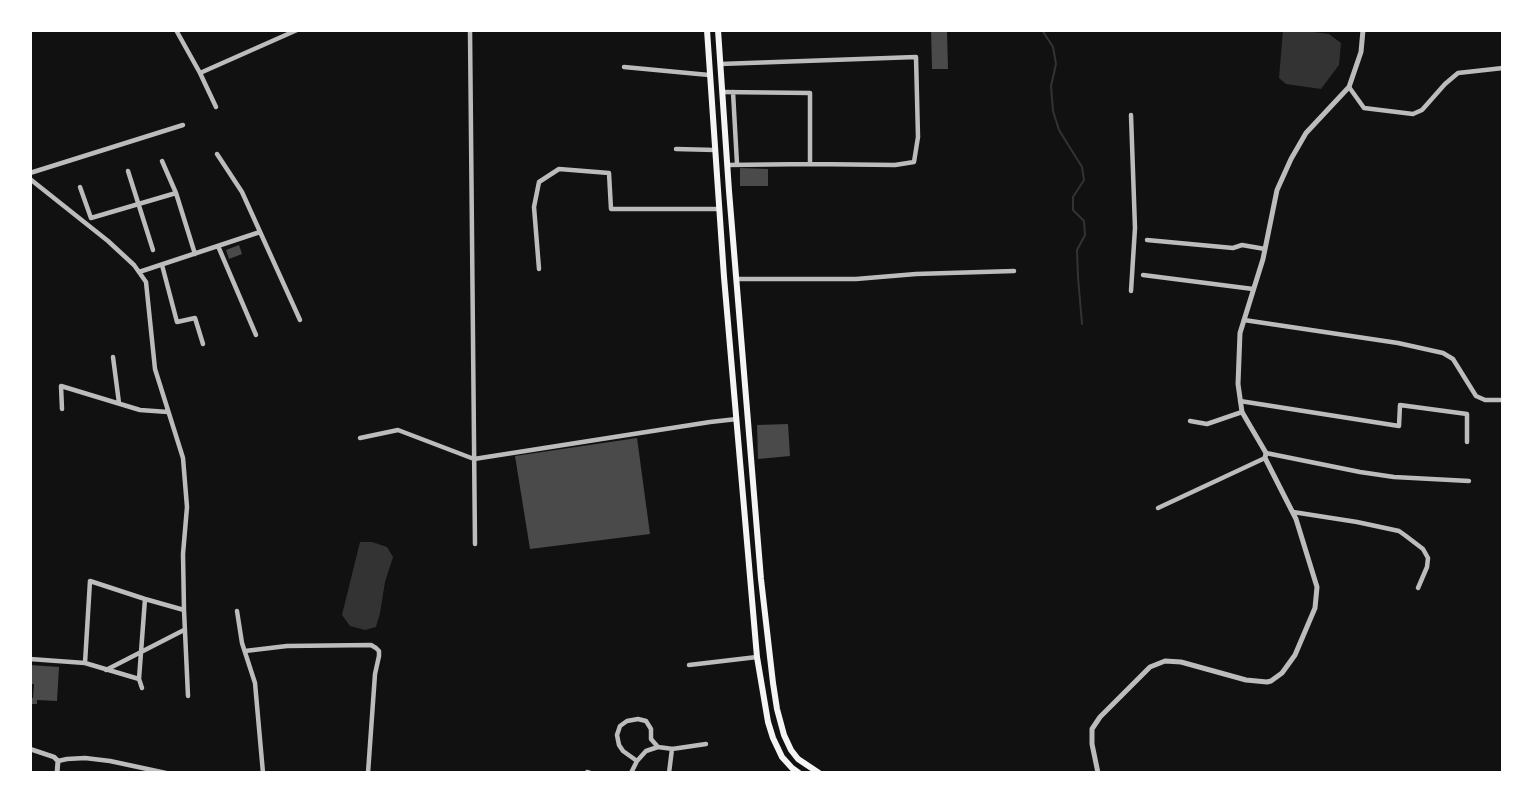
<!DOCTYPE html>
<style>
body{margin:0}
#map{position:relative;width:1533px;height:803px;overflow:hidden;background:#111;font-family:Manrope,sans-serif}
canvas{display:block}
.frame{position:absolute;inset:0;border:32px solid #fff;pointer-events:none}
</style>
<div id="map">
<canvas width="1533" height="803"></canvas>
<div class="frame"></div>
</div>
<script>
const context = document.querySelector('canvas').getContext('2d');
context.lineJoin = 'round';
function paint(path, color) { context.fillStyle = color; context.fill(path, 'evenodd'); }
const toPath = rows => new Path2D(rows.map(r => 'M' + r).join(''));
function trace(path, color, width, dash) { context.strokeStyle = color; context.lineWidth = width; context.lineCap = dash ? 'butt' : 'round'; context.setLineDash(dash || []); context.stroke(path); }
paint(toPath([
 [1283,30,1297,30,1329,34,1341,43,1339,65,1321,89,1286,84,1279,78],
 [360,542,372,542,387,547,393,557,385,582,380,613,376,627,365,630,350,626,342,615]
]), '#333');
trace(toPath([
 [1042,30,1053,47,1056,64,1051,86,1053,111,1059,130,1082,167,1084,180,1073,197,1073,210,1084,221,1085,235,1077,250,1078,277,1082,324]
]), '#333', 2);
paint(toPath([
 [931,30,947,30,948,69,932,69],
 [740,168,768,169,768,186,740,186],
 [239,245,242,254,229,259,226,250],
 [788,424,790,456,758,459,757,425],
 [637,438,650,534,530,549,515,456],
 [30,665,59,667,57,701,37,700,37,704,30,704,30,698,33,698,34,684,30,684]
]), '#4a4a4a');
trace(toPath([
 [176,30,200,73,297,30],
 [470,30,475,544],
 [720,64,916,57,918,137,914,162,895,165,810,164,810,93,722,92],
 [624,67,709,75],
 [200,73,216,107],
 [1349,87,1364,108,1413,114,1422,110,1445,84,1458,73,1503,68],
 [733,92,737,164],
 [676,149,715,150],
 [217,154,242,192,300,320],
 [162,161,176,193,195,254],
 [727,165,810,164],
 [128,171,153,250],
 [30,173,183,125],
 [30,179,108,241,134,265,146,282,155,369,183,458,187,507,183,554,184,610,145,599,90,581,85,663,30,659],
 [80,187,91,218,176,193],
 [1147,240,1233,248,1242,245,1265,249],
 [218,246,256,335],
 [162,265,177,322,195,318,203,344],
 [539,269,534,207,539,182,559,169,609,173,611,209,719,209],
 [139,272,260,232],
 [1143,275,1253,289],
 [736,279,856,279,916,274,1014,271],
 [1131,291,1135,228,1131,115],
 [1244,320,1398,343,1443,353,1453,359,1476,396,1485,400,1503,400],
 [113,357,119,403],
 [1240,401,1399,426,1400,405,1467,414,1467,442],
 [62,409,61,386,140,410,168,412],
 [1190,421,1207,424,1242,412],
 [360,438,398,430,474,459,710,422,737,419],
 [1266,453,1360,472,1394,477,1469,481],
 [1158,508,1265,458],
 [1293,512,1357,522,1399,531,1406,536,1423,549,1428,558,1427,567,1418,588],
 [184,610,188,696],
 [237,611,242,643,255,683,263,773],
 [245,651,287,646,371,645,376,648,379,651,379,656,375,674,368,773],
 [85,663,139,679],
 [689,665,757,657],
 [106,670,184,630],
 [142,688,139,679,145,599],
 [58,761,67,759,85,758,110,761,166,773],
 [637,761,623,751,619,745,617,735,620,726,627,721,638,719,646,721,651,729,651,739,658,747],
 [587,772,590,773],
 [631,773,637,761,646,751,658,747,673,749],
 [669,773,672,749,706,744]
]), '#bcbcbc', 4.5);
trace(toPath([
 [30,749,54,757,58,761,57,773],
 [1098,773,1092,744,1092,729,1100,717,1150,667,1165,661,1181,662,1246,680,1267,682,1271,681,1282,673,1295,655,1315,608,1317,587,1296,519,1265,458,1266,453,1242,412,1238,384,1240,333,1263,259,1277,190,1291,159,1306,133,1349,87,1361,52,1363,30]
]), '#bcbcbc', 5);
trace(toPath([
 [707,30,724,277,757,657,768,722,773,738,782,757,792,768,799,773],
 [718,30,729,191,761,579,773,683,777,709,784,735,791,750,798,759,819,773]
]), '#f5f5f5', 6);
</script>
